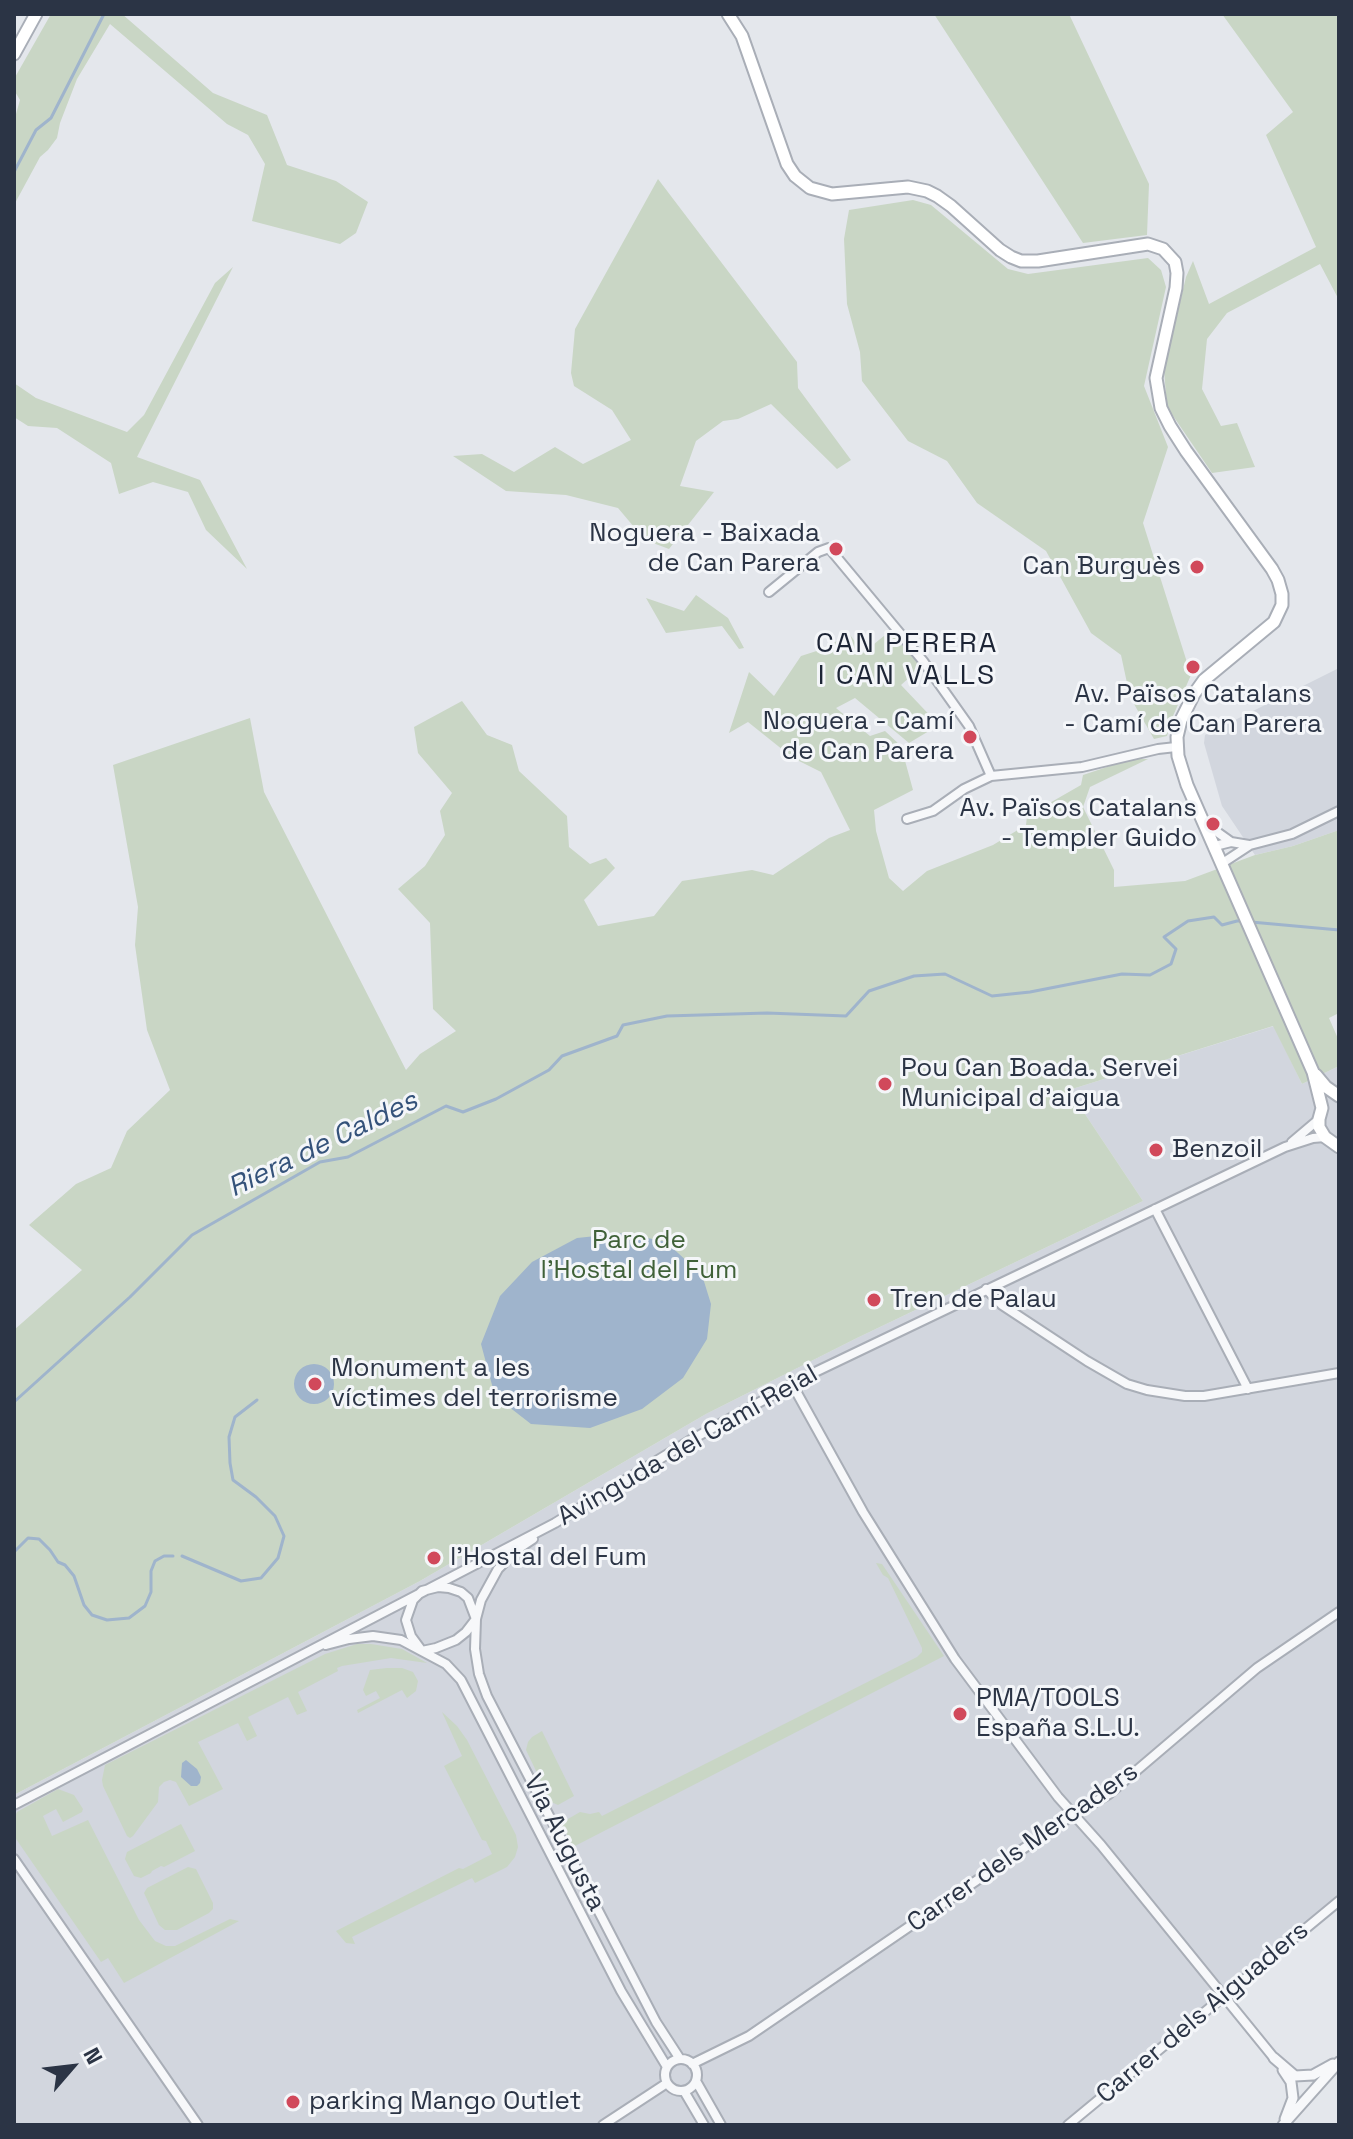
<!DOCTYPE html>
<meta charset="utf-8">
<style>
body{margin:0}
#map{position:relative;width:1353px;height:2139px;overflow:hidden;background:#e4e7ec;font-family:"Space Grotesk",sans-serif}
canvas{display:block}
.frame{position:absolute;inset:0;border:16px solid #2b3445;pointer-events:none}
.north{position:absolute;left:32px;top:2027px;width:80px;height:80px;-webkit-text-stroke:6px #f4f6f9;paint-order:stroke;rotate:62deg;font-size:22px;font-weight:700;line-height:32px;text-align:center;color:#2b3445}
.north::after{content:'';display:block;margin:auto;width:28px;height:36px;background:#2b3445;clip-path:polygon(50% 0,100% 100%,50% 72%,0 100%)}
</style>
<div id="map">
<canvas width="1353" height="2139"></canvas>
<div class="frame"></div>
<div class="north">N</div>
</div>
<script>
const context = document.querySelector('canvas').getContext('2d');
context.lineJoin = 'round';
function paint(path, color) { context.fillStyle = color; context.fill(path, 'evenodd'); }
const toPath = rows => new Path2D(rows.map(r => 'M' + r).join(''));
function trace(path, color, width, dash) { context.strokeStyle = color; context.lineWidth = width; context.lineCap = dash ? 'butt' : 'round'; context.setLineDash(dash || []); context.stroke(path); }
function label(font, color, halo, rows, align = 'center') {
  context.font = font + ' "Space Grotesk",sans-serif'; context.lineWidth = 6; context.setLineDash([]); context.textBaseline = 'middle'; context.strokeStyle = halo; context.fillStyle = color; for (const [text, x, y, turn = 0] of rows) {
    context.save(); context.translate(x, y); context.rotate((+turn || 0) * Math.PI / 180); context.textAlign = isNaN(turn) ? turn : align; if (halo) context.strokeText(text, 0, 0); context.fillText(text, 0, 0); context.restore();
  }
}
paint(toPath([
 [1339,668,1339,830,1293,846,1255,855,1222,806,1204,743,1205,735],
 [1274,1026,1302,1084,1339,1066,1339,1909,1076,2125,14,2125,14,1795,420,1581,706,1414,857,1338,1143,1201,1069,1090]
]), '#d2d6de');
paint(toPath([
 [51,14,122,14,213,93,267,115,287,165,336,181,368,202,356,233,340,244,252,221,265,164,248,135,227,124,110,24,77,79,60,123,57,138,48,150,40,157,14,205,14,121,20,100,14,90,14,79],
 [934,14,1069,14,1149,184,1147,235,1083,243],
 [1222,14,1339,14,1339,300,1320,264,1227,313,1207,339,1202,389,1221,426,1237,423,1255,467,1212,473,1167,407,1164,370,1186,277,1193,261,1209,304,1316,247,1266,135,1293,112],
 [658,179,797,362,798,388,851,460,837,469,771,404,738,419,723,421,696,441,680,486,714,492,669,549,645,540,618,508,566,495,506,491,453,456,482,454,514,472,555,447,583,464,631,440,612,410,574,386,571,373,575,329],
 [913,200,931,205,1008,269,1028,274,1148,258,1161,270,1166,287,1144,386,1168,447,1143,523,1191,675,1173,716,1167,736,1154,739,1130,697,1121,655,1091,633,1046,551,977,503,947,461,908,441,862,381,860,352,847,304,844,239,849,210],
 [233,267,137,457,200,480,247,569,206,530,188,492,153,482,119,494,111,463,57,428,28,426,14,417,14,383,36,398,127,432,144,415,215,283],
 [696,595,728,618,744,648,739,649,722,626,666,633,646,598,684,611],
 [890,631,921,667,901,685,939,725,909,743,855,698,836,708,870,736,885,731,901,746,913,790,874,810,876,831,889,878,903,891,927,871,993,845,1026,825,1027,816,1081,785,1083,775,1131,759,1148,759,1090,787,1083,807,1114,870,1114,887,1185,881,1255,855,1293,846,1339,830,1339,1013,1329,1018,1339,1041,1339,1066,1302,1084,1273,1026,1069,1090,1143,1201,857,1338,706,1414,420,1581,14,1795,14,1330,82,1270,29,1225,76,1184,111,1168,127,1131,170,1090,147,1030,135,945,138,907,113,765,250,718,264,792,406,1070,420,1054,456,1031,433,1009,430,923,398,889,425,866,445,835,440,811,452,793,418,753,414,727,462,701,487,735,512,745,519,771,567,816,569,847,590,864,606,858,615,868,584,900,598,926,654,916,682,881,752,870,773,875,829,838,850,830,821,772,793,758,748,722,729,733,749,672,774,696,801,656,829,647,848,632,863,653],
 [876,1563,882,1564,944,1656,573,1847,561,1823,580,1812,590,1814,599,1812,602,1816,917,1657,922,1652,922,1648,888,1578,883,1575],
 [357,1644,371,1644,402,1649,427,1663,391,1658,342,1666,337,1668,338,1671,298,1692,307,1711,297,1715,288,1697,248,1717,257,1736,247,1741,238,1723,198,1742,223,1789,189,1806,176,1782,170,1780,164,1782,159,1787,158,1802,133,1836,130,1838,127,1836,103,1786,102,1780,105,1765,325,1654],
 [387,1668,402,1668,413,1672,418,1681,416,1691,407,1698,402,1690,358,1713,357,1710,380,1698,376,1691,366,1696,363,1690,370,1670],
 [442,1712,457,1726,467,1740,516,1835,518,1847,515,1857,507,1867,475,1883,472,1878,352,1937,355,1944,346,1943,336,1931,459,1868,463,1869,492,1854,486,1841,482,1840,444,1766,462,1756],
 [542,1731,574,1796,558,1805,551,1802,526,1750,528,1742,532,1737],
 [58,1789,74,1795,83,1809,82,1812,63,1822,56,1809,43,1816,52,1836,88,1820,139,1920,155,1941,166,1946,175,1946,230,1919,239,1921,124,1983,108,1958,101,1962,14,1836,14,1818,17,1812],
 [181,1824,195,1851,164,1867,161,1866,152,1871,151,1873,141,1878,134,1876,125,1859,127,1852],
 [188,1867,196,1869,213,1903,213,1909,209,1913,177,1930,165,1930,159,1925,144,1893,147,1888]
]), '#c9d6c5');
paint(toPath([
 [625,1233,666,1242,702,1275,711,1304,707,1339,683,1378,642,1409,590,1428,531,1424,495,1396,481,1344,500,1296,532,1262,577,1238],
 '294 1384a20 20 0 1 1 40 0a20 20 0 1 1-40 0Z',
 [186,1760,197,1769,201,1777,200,1783,197,1786,191,1786,181,1777,182,1763]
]), '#9fb4cc');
trace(toPath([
 [14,172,36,130,51,118,104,14],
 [1251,922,1339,930],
 [14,1402,130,1297,192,1235,320,1162,348,1157,446,1106,463,1112,496,1099,549,1070,562,1056,617,1036,623,1025,667,1016,767,1013,846,1016,869,991,914,976,945,974,992,996,1030,992,1122,974,1150,975,1171,964,1176,949,1164,937,1188,921,1214,917,1222,925,1237,921,1244,921],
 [14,1552,28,1538,39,1539,50,1550,58,1562,65,1565,74,1576,84,1605,92,1615,107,1620,129,1618,145,1606,151,1592,151,1571,155,1561,164,1556,173,1556],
 [182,1556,241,1581,261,1578,278,1558,284,1536,275,1516,256,1497,233,1480,230,1463,229,1437,235,1417,257,1400]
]), '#9fb4cc', 3);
const minor = toPath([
 [769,592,818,552,829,548,923,661,969,726,991,776],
 [907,819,933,811,964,789,991,776,1082,767,1158,749,1176,747],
 [1203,822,1231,842],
 [1214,849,1219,845,1231,842,1249,845],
 [1221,864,1250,845,1292,834,1339,811],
 [1292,1142,1318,1120],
 [1155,1209,1248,1389],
 [986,1289,1002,1305,1087,1361,1127,1384,1147,1390,1185,1396,1204,1396,1339,1373],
 [792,1384,863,1512,955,1659,1058,1797,1101,1845,1274,2058],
 [533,1539,518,1549,498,1569,481,1600,476,1619,475,1649,479,1674,487,1696,656,2022,680,2059],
 [438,1587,449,1588,461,1592,468,1598,476,1619,466,1632,456,1640,436,1648,422,1651,411,1636,406,1620,413,1600,422,1591,438,1587],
 [326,1645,349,1639,373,1636,401,1640,446,1664,461,1680,621,1991,667,2067],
 [14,1805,555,1523,689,1441,811,1374,1285,1147,1313,1138,1325,1137],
 [14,1859,198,2125],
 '665 2075a16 16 0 1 1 32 0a16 16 0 1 1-32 0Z',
 [692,2064,749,2036,1074,1814,1109,1794,1257,1668,1339,1612],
 [696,2081,721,2125],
 [684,2091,704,2125],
 [603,2125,667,2083],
 [1068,2125,1339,1901]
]);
const tertiary = toPath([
 [1274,2058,1295,2076,1313,2075,1333,2064],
 [1283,2070,1291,2082,1293,2098,1285,2119],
 [1283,2125,1339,2062]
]);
const secondary = toPath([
 [728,14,742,36,787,164,795,176,810,188,832,194,908,187,927,191,937,196,951,206,1000,250,1011,257,1021,261,1038,261,1148,244,1163,249,1175,262,1177,273,1176,288,1156,378,1161,408,1170,426,1186,451,1272,569,1278,580,1282,594,1282,605,1274,622,1204,680,1194,694,1181,720,1177,737,1178,756,1187,785,1313,1072,1322,1108,1319,1119,1319,1127,1325,1137,1339,1147],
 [14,54,36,14],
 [1316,1075,1326,1087,1339,1096]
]);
trace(minor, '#a9aeb7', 12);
trace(tertiary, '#a9aeb7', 13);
trace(secondary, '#a9aeb7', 15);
trace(minor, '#f7f8fa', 8);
trace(tertiary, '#f7f8fa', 9);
trace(secondary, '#fff', 11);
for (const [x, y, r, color] of [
 [836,549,8,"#d1495b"],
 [1197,567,8,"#d1495b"],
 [1193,667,8,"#d1495b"],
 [970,737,8,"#d1495b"],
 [1213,824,8,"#d1495b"],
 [885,1084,8,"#d1495b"],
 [1156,1150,8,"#d1495b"],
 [874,1300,8,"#d1495b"],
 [315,1384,8,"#d1495b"],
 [434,1558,8,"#d1495b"],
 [960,1714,8,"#d1495b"],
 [293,2102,8,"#d1495b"]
]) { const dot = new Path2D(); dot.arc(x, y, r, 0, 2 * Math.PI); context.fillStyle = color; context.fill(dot); trace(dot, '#f4f6f9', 3); }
label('26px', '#2b3445', '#f4f6f9', [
 ["Noguera - Baixada",820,534,"right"],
 ["de Can Parera",820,564,"right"],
 ["Can Burguès",1181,567,"right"],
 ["Av. Països Catalans",1193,695,"center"],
 ["- Camí de Can Parera",1193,725,"center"],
 ["Noguera - Camí",954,722,"right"],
 ["de Can Parera",954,752,"right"],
 ["Av. Països Catalans",1197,809,"right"],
 ["- Templer Guido",1197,839,"right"],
 ["Pou Can Boada. Servei",901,1069],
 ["Municipal d'aigua",901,1099],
 ["Benzoil",1172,1150],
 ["Tren de Palau",890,1300],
 ["Monument a les",331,1369],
 ["víctimes del terrorisme",331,1399],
 ["l'Hostal del Fum",450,1558],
 ["PMA/TOOLS",976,1699],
 ["España S.L.U.",976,1729],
 ["parking Mango Outlet",309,2102]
], 'left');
label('26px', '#3f6138', '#f4f6f9', [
 ["Parc de",639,1241],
 ["l'Hostal del Fum",639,1271]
]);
label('26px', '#2b3445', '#f4f6f9', [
 ["Avinguda del Camí Reial",688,1446,-30],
 ["Via Augusta",564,1843,63],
 ["Carrer dels Mercaders",1023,1848,-35],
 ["Carrer dels Aiguaders",1203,2013,-40]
]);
context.letterSpacing = '2px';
label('28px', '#1d2536', '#f4f6f9', [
 ["CAN PERERA",907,644],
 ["I CAN VALLS",907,676]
]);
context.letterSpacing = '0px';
label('italic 28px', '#34527a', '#f4f6f9', [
 ["Riera de Caldes",323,1145,-26]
]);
</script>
